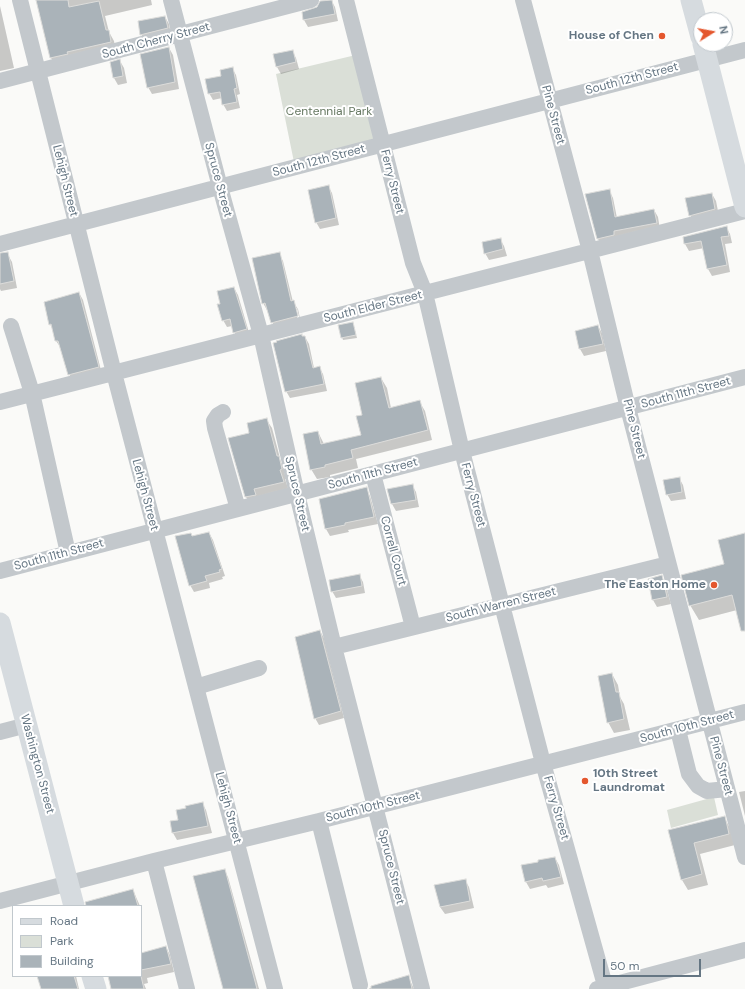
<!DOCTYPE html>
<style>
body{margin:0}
#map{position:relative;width:745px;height:989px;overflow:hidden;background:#fafaf8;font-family:"DM Sans",sans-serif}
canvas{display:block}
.legend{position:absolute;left:12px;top:905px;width:130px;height:72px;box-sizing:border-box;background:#fff;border:1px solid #c1c8cd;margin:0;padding:5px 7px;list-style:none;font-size:12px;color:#657683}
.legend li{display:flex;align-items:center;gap:8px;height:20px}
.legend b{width:20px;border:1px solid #c1c8cd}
.north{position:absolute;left:693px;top:12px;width:40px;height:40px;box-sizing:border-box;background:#fff;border:1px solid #c1c8cd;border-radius:50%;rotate:79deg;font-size:11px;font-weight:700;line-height:16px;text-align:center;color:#657683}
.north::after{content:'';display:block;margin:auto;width:14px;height:18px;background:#e4572e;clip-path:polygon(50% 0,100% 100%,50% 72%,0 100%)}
.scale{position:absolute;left:603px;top:959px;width:98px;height:18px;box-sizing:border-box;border:2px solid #657683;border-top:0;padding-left:5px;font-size:12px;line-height:14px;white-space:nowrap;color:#657683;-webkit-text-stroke:3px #fff;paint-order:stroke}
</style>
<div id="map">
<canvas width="745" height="989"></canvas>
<ul class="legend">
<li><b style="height:5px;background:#d6dbdf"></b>Road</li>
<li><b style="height:11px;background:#dadfd7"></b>Park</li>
<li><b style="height:11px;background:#aab3b9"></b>Building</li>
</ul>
<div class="north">N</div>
<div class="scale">50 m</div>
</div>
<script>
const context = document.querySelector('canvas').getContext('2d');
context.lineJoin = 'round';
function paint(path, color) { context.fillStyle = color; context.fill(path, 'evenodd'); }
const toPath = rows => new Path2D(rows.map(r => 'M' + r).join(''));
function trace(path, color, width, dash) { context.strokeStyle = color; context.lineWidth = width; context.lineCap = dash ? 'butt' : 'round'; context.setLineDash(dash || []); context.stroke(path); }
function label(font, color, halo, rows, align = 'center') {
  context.font = font + ' "DM Sans",sans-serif'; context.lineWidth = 4; context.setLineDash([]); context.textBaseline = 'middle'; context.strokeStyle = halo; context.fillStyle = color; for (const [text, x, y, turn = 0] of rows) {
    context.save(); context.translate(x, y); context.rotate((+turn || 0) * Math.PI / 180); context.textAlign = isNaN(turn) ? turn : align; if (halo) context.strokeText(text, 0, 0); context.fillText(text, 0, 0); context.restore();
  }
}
paint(toPath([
 [360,54,383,144,295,167,276,74],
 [714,797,718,815,671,828,667,810]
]), '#dadfd7');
paint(toPath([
 [37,0,151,0,152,5,105,16,109,32,114,41,116,52,57,67,51,58],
 [331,0,335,7,338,21,308,27,304,20,318,8,321,2],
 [0,6,14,68,0,71],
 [165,17,169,24,171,35,145,41,141,34],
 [169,48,173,55,179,89,152,94,148,87],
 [292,51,296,58,299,69,281,74,277,67],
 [120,61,124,68,127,83,118,85,114,78],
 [232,68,236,75,240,94,237,95,240,108,227,111,223,104,222,98,213,100,209,93,223,77],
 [328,186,332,193,339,225,320,229,316,222],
 [609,190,613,198,617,218,654,210,658,217,660,230,602,246,598,239],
 [712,194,716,201,719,216,694,222,690,215],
 [726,227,730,234,732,243,725,244,730,272,712,276,708,269,704,248,689,251,685,244,684,237],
 [500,239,504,246,507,256,489,260,485,253],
 [279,254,283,261,293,302,298,309,301,323,276,329,272,322,268,310,267,310,263,303],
 [295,308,297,308,300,321,298,321],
 [8,255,12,262,17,288,1,291,0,289,0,256],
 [234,288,238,295,250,336,238,339,234,332,232,326,227,327,223,320,221,304],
 [79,293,83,300,102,374,73,381,69,374,61,348,56,341,53,330,50,324],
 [353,323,357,338,343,340,342,337],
 [598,326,602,333,606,351,584,356,580,349],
 [302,337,305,337,309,344,314,368,319,367,323,374,327,391,290,398,286,391],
 [381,378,387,388,391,408,419,401,425,411,432,440,356,459,358,468,330,475,330,477,317,479,311,469,318,432,324,444,362,435,363,415],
 [266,419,272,428,281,462,283,466,286,479,285,479,289,491,251,506,246,497,229,438,251,434],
 [679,478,683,485,686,499,671,501,667,494],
 [412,485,416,492,419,507,396,511,392,504,388,490],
 [366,489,370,496,378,524,348,530,349,532,330,536,326,529,320,499],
 [209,533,213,540,225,576,222,577,223,579,209,583,210,588,194,592,190,585,193,537],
 [745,534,745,631,737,610,699,620,690,605,725,565],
 [359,575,363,582,365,593,336,598,332,591],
 [661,576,665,583,671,604,657,607,653,600],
 [320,631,324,638,344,718,319,725,315,718],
 [612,674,618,685,620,697,624,704,630,730,614,733,608,722],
 [745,791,745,816,739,792],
 [202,803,206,810,212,833,177,840,173,833,171,822,179,821],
 [724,817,730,828,735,845,700,854,708,885,688,890,682,880,669,831],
 [555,858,559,865,564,884,548,888,546,885,530,889,526,882,539,863],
 [224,870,228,877,259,989,224,989],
 [465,880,469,887,474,908,445,914,440,907],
 [133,890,140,906,89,906],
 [166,947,170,955,174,972,147,978,148,983,144,984,146,989,112,989,109,976,141,976,141,953,141,954],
 [38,976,76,976,79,989,42,989],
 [408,976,414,989,369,989,370,988]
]), '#0003');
const building = toPath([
 [36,0,68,0,69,7,99,1,106,30,109,30,111,42,67,52,68,54,50,58,36,0],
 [332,0,335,14,303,20,302,12,317,7,320,1,332,0],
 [165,16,168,28,140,35,138,21,165,16],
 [169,47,175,82,147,88,140,54,169,47],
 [293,50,296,62,276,67,273,54,293,50],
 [120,59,123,76,113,78,110,62,120,59],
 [233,67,237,88,234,89,237,102,222,105,220,92,208,94,205,79,221,76,220,70,233,67],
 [329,185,336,218,315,223,308,190,329,185],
 [610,189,615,217,654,209,657,223,614,231,614,235,597,239,585,194,610,189],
 [712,193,715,209,689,216,685,198,712,193],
 [727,226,729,236,721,237,727,265,707,269,701,241,684,244,683,237,727,226],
 [501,238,503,249,484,254,482,242,501,238],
 [8,252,14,281,0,284,0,253,8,252],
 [280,252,291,301,294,300,298,316,271,323,265,303,262,304,252,258,280,252],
 [234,287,247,329,233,333,230,319,222,321,217,304,220,304,217,291,234,287],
 [79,292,99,367,68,375,58,341,55,341,51,324,49,325,44,302,79,292],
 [353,322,356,335,341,338,338,325,353,322],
 [598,325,603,344,579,349,575,331,598,325],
 [302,334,302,336,305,336,313,368,320,366,324,384,285,392,273,343,277,342,276,341,302,334],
 [381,377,389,408,420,400,428,430,351,450,353,458,325,465,325,467,310,470,303,434,318,431,321,444,361,435,356,416,362,415,355,383,381,377],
 [267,418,277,456,279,456,282,469,280,470,284,482,254,489,256,495,245,497,228,438,249,433,247,423,267,418],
 [680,477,682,492,666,495,663,480,680,477],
 [413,484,416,500,391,504,387,489,413,484],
 [367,487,374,517,345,523,345,525,325,529,319,499,367,487],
 [209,532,222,569,219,570,220,572,205,576,207,581,189,586,175,536,191,533,192,536,209,532],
 [745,533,745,631,741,631,732,595,689,606,681,575,724,564,718,540,745,533],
 [360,574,362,586,331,592,329,580,360,574],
 [662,575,667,597,652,600,648,579,662,575],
 [320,630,341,711,314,719,295,637,320,630],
 [612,673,616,692,619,692,624,719,607,723,598,676,612,673],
 [203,802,208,826,172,833,170,821,178,820,176,810,186,808,185,806,203,802],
 [725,816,729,834,694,843,702,874,681,880,668,830,725,816],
 [555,857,561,877,543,881,542,878,525,882,521,865,538,862,538,860,555,857],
 [225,869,257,989,223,989,193,876,225,869],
 [466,879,470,901,440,907,434,885,466,879],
 [133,889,138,906,86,906,85,902,133,889],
 [166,946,171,964,141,970,141,953,166,946],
 [409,975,412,989,371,989,371,986,409,975],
 [37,976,74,976,78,989,41,989,37,976],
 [108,976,141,976,144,989,111,989,108,976]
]);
paint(building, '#aab3b9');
trace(building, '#dcdcda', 1);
trace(toPath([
 [20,0,114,373,275,989],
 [171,0,220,187,261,335,297,494,334,647,422,989],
 [346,0,413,263,425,293,462,451,543,763,606,989],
 [523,0,590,251,628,408,745,857],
 [0,81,311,0],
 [0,244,745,50],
 [11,326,32,393,68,553],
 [0,402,745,211],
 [223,412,218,415,214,421,215,428,238,509],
 [373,474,413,627],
 [0,571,745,377],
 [334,647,668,564],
 [196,687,259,668],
 [678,730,689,774,698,786,707,791,727,789],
 [0,732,27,725],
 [319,821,360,985],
 [154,861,187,989],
 [0,901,154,861,319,821,745,712],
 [597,989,745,950]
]), '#c3c8cc', 16);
trace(toPath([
 [691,0,701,37],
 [703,44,745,207],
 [0,623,74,906],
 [92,976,96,989]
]), '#d6dbdf', 21);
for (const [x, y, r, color] of [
 [662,36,4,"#e4572e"],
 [714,585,4,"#e4572e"],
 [585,781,4,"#e4572e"]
]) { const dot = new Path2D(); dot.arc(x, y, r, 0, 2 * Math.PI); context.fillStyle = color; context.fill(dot); trace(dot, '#fff', 1.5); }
label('bold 12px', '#657683', '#fff', [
 ["House of Chen",654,36],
 ["The Easton Home",706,585],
 ["10th Street",593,774,"left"],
 ["Laundromat",593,788,"left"]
], 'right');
label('12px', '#657683', '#fff', [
 ["South Cherry Street",156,41,-15],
 ["South 12th Street",632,79,-15],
 ["Pine Street",553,115,75],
 ["South 12th Street",319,161,-15],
 ["Spruce Street",218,180,75],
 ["Lehigh Street",65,181,76],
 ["Ferry Street",392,182,76],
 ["South Elder Street",373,307,-14],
 ["South 11th Street",686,393,-15],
 ["Pine Street",634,429,76],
 ["South 11th Street",373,474,-15],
 ["Spruce Street",297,494,77],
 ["Lehigh Street",145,495,75],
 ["Ferry Street",473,495,75],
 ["Correll Court",393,551,75],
 ["South 11th Street",59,555,-15],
 ["South Warren Street",501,605,-14],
 ["South 10th Street",687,727,-15],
 ["Washington Street",37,764,75],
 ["Pine Street",721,766,75],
 ["South 10th Street",373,807,-14],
 ["Lehigh Street",228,808,75],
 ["Ferry Street",556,808,74],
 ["Spruce Street",391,867,76]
]);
label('12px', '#687a64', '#fff', [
 ["Centennial Park",329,112]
]);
</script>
